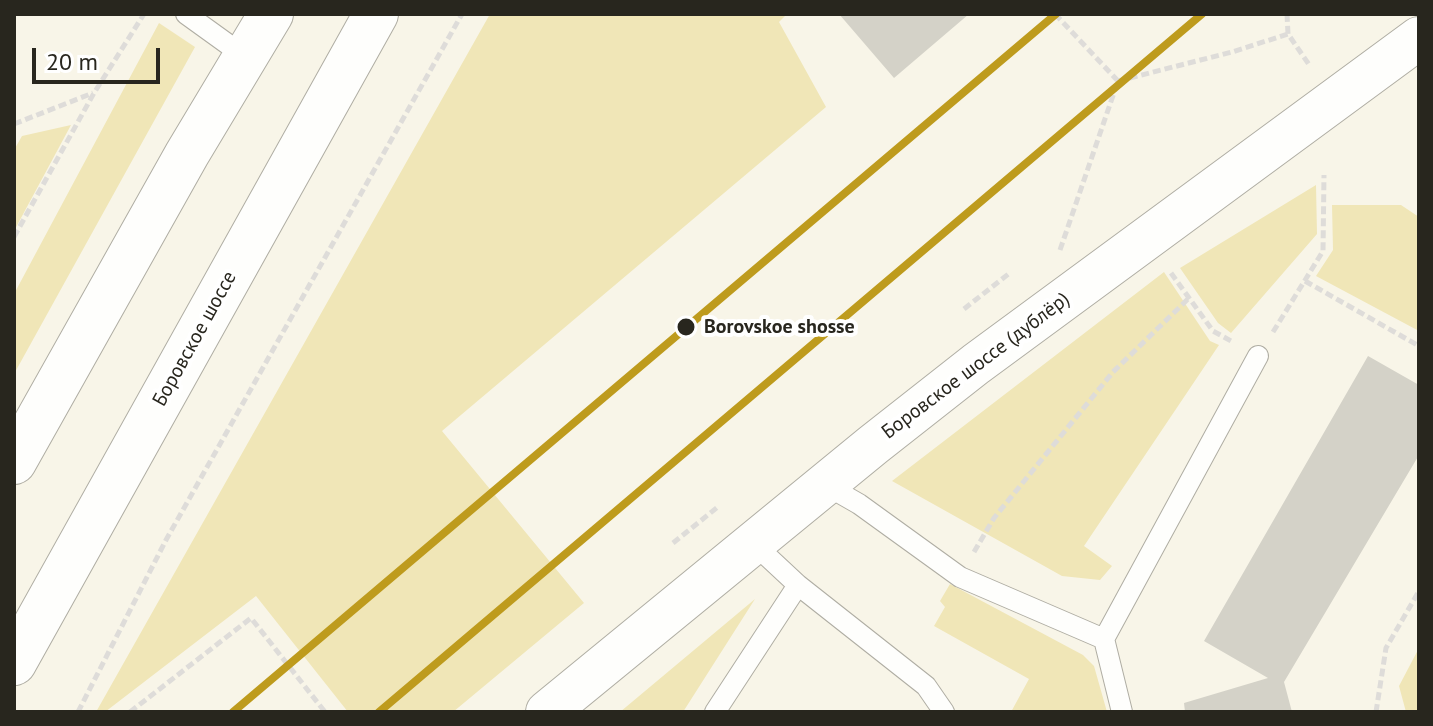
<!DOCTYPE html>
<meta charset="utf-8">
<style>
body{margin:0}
#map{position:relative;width:1433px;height:726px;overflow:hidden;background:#f8f5e8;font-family:"PT Sans",sans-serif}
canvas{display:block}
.frame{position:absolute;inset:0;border:16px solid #28261e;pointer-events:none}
.scale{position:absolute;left:32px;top:48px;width:128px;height:36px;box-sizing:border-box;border:4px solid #28261e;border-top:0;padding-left:10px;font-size:24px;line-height:28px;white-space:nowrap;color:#28261e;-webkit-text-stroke:6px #fff;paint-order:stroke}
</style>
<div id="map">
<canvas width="1433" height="726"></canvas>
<div class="frame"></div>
<div class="scale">20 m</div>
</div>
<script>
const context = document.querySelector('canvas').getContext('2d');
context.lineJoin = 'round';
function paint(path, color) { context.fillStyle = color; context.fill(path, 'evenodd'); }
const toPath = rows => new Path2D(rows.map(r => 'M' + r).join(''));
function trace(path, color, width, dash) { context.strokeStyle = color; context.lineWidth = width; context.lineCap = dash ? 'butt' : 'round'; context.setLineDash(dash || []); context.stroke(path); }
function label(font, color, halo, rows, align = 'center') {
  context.font = font + ' "PT Sans",sans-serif'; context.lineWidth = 8; context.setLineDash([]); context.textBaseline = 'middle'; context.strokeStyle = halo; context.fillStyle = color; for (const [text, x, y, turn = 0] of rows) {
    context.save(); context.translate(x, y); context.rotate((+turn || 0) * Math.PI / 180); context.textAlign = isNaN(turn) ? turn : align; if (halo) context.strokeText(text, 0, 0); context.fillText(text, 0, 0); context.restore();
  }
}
paint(toPath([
 [490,14,787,14,779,22,826,107,442,431,584,603,453,712,348,712,256,596,105,712,96,712],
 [159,23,195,47,14,374,14,294],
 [71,125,14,231,14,150,22,136],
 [1316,185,1317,234,1231,333,1218,323,1180,268],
 [1332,205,1401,205,1419,217,1419,331,1316,276,1333,250],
 [1164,272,1210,341,1219,345,1084,546,1112,566,1100,580,1062,576,892,481],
 [950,584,1083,655,1094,666,1107,712,1011,712,1029,679,934,626,945,607,940,601],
 [755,599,683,712,619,712,620,712],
 [1419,648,1419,712,1406,712,1399,686]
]), '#f0e6b7');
paint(toPath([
 [839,14,969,14,894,78],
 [1368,356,1419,385,1419,455,1284,682,1292,712,1185,712,1184,703,1268,678,1204,641]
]), '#d4d2c8');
const lane = toPath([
 [186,14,247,58],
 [824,484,859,504,960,577,1104,639,1122,712],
 [753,543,798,585,926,686,944,712],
 [1104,639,1258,356],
 [715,712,798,585]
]);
const street = toPath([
 [547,712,873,445,976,364,1419,38]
]);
const primary = toPath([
 [14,462,187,154,271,14],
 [14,663,376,14]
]);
trace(lane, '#afada3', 22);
trace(street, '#afada3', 44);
trace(primary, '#afada3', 46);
trace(toPath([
 [1055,14,1118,81],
 [1287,14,1288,34,1310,66],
 [1118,81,1232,52,1288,34],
 [14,124,93,93],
 [14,237,94,93,144,14],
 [1060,250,1118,81],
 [1171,273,1213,331,1233,342],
 [1305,281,1419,346],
 [964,309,1011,272],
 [1273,332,1323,251,1324,175],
 [673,543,719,506],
 [974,552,994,518,1113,372,1189,298],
 [78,712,166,540,462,14],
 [130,712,251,618,325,712],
 [1376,712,1386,648,1419,591]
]), '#dedcd9', 5, [8, 4]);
trace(lane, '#fefefc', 20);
trace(street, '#fefefc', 42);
trace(primary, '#fefefc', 44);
trace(toPath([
 [233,712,1056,14],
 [379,712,1202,14]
]), '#be9b1d', 8);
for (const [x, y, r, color] of [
 [686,327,10,"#28261e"]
]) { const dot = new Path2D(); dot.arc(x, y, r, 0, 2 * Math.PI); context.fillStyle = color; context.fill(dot); trace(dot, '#fff', 3); }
label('bold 20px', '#28261e', '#fff', [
 ["Borovskoe shosse",704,327]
], 'left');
label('20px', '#28261e', '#fff', [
 ["Боровское шоссе",195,339,-61],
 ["Боровское шоссе (дублёр)",976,366,-37]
]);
</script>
